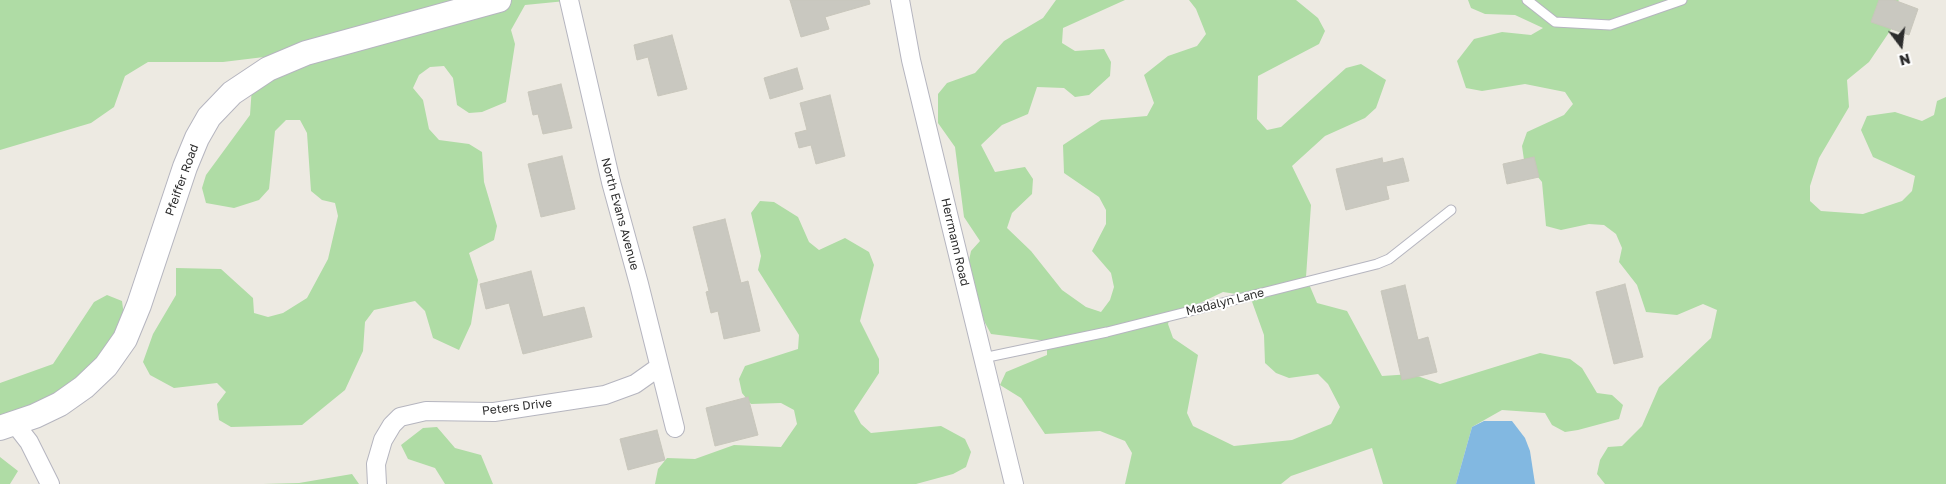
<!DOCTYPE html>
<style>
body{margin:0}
#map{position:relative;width:1946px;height:484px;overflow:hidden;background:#edeae2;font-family:"Golos Text",sans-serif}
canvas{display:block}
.north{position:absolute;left:1876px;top:20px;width:50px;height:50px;-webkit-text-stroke:4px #fff;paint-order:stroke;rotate:165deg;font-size:14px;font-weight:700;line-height:20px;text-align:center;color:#2d2d2d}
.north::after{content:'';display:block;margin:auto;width:18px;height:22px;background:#2d2d2d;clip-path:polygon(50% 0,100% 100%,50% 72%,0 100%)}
</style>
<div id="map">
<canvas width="1946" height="484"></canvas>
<div class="north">N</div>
</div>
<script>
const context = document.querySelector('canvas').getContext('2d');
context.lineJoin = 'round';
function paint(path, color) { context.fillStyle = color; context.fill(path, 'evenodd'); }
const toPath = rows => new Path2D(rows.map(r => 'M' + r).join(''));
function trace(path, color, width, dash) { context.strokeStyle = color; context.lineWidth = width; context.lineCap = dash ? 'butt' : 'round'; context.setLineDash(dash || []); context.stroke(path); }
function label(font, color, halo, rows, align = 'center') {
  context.font = font + ' "Golos Text",sans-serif'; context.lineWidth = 4; context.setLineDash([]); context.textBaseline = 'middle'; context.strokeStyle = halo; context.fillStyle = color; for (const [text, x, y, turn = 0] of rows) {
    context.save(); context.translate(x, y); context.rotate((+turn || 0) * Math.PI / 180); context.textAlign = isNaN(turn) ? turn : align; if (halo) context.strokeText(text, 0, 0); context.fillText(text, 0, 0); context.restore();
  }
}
paint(toPath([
 [0,0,576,0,525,5,511,30,515,44,506,102,482,112,469,113,457,105,453,78,444,66,430,67,419,75,413,88,423,100,429,129,439,140,469,144,482,152,484,182,497,226,494,240,469,253,478,280,471,324,459,350,433,338,425,311,415,301,374,310,365,322,363,351,345,390,302,425,231,427,219,420,217,404,226,392,217,383,174,388,150,375,143,362,153,334,176,295,176,268,221,269,253,298,254,313,268,317,283,313,307,298,328,259,338,216,335,203,322,200,311,191,307,133,300,120,286,120,275,131,269,189,259,200,234,208,206,203,202,188,206,175,250,115,252,86,278,61,264,57,223,62,148,62,125,76,114,107,91,123,0,150],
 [1056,0,1125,0,1063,28,1062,43,1075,51,1104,49,1111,62,1110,76,1089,95,1075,97,1064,88,1037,87,1028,114,1002,125,981,145,995,172,1025,167,1033,179,1032,194,1012,213,1007,228,1031,251,1062,290,1086,307,1101,312,1110,300,1114,287,1111,273,1092,251,1106,224,1106,210,1099,197,1064,173,1063,145,1101,120,1147,116,1154,103,1144,75,1168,56,1197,46,1206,34,1196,9,1189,0,1296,0,1318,18,1325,31,1319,44,1258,76,1257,119,1267,130,1281,127,1346,68,1361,64,1386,80,1376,108,1365,118,1325,136,1292,166,1311,205,1306,277,1317,303,1347,311,1382,376,1412,374,1440,384,1540,353,1570,359,1582,368,1597,393,1612,395,1623,405,1619,419,1578,430,1565,432,1552,425,1545,413,1502,410,1472,427,1456,484,1383,484,1372,448,1291,476,1281,484,1125,484,1132,453,1125,441,1100,431,1045,434,1021,398,1000,385,1006,372,1047,355,1047,341,991,334,984,321,968,265,971,251,980,241,964,217,955,147,938,123,938,94,947,83,975,73,1004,41,1043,18],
 [1223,292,1250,296,1264,335,1265,363,1276,373,1289,378,1318,374,1328,384,1340,407,1331,424,1292,440,1234,446,1193,426,1187,413,1198,355,1173,338,1168,324,1172,311,1198,304],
 [1468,0,1899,0,1891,10,1894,25,1869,62,1847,80,1849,107,1819,158,1810,186,1810,201,1821,211,1863,214,1902,201,1912,191,1915,176,1873,157,1861,130,1867,116,1895,112,1922,121,1934,115,1937,101,1946,97,1946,484,1605,484,1597,474,1600,460,1608,447,1622,446,1642,426,1659,387,1711,338,1717,310,1703,304,1677,315,1646,312,1637,285,1619,262,1622,248,1616,234,1604,225,1589,224,1561,230,1546,226,1542,182,1524,160,1522,146,1527,132,1564,115,1573,104,1565,92,1525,84,1482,91,1466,88,1457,61,1474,39,1502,32,1531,35,1543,28,1515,15,1485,14,1471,8],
 [760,201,774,202,798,217,809,242,819,250,845,238,869,252,874,265,860,321,879,359,879,373,854,411,861,424,871,433,941,426,965,439,971,452,966,467,953,474,916,484,655,484,658,469,667,458,695,459,734,445,781,447,797,424,794,410,781,403,751,404,742,393,739,379,745,366,798,349,799,335,758,270,761,256,751,213],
 [107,295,122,301,124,316,111,342,83,375,47,400,0,417,0,383,53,364,94,302],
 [437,427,455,448,481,455,493,484,445,484,435,468,408,459,401,445,423,428],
 [0,457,18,471,10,484,0,484],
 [352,474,359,484,263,484,299,483]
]), '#afdca5');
paint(toPath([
 [1484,421,1512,421,1525,438,1530,451,1535,484,1456,484,1472,427]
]), '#82b8e1');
const building = toPath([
 [790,0,869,0,870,4,825,17,829,29,801,37,790,0],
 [1879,0,1894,0,1918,9,1909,35,1871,22,1879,0],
 [672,35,687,89,658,96,648,57,637,60,634,45,672,35],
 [797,68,803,89,770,99,764,78,797,68],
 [561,84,572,128,543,134,538,114,533,115,528,92,561,84],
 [830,95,845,156,816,164,811,145,799,148,795,133,807,130,800,103,830,95],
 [562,156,575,209,541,217,528,164,562,156],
 [1534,157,1539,177,1507,184,1503,164,1534,157],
 [1382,158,1383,163,1403,158,1409,181,1386,186,1389,199,1346,210,1336,169,1382,158],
 [725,219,741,283,748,281,760,331,724,339,718,311,711,313,706,292,709,291,693,227,725,219],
 [531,271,543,317,584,307,592,337,523,354,509,303,486,309,480,284,531,271],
 [1625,284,1643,357,1614,364,1596,292,1625,284],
 [1405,285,1418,340,1428,337,1437,372,1402,380,1381,291,1405,285],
 [748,397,758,435,715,446,706,408,748,397],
 [657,430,665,460,628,470,620,439,657,430]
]);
paint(building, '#c9c8c0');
trace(building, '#c8c6bb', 1);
const lane = toPath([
 [1527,0,1555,22,1610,25,1682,0],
 [983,358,1107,332,1377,264,1389,259,1451,210]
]);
const street = toPath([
 [569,0,611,182,639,284,675,428],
 [900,0,911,60,950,222,1014,484],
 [15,424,29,442,50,484],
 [377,484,376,464,383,440,392,425,400,417,426,411,494,412,605,395,635,384,659,367]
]);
const secondary = toPath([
 [0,428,35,416,60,404,84,387,106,366,125,339,139,305,185,167,197,138,209,117,232,93,268,69,306,53,499,0]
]);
trace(lane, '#b5b5bf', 11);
trace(street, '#b5b5bf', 20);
trace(secondary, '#b5b5bf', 26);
trace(lane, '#fff', 9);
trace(street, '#fff', 18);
trace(secondary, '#fff', 24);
label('12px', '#2d2d2d', '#fff', [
 ["Pfeiffer Road",182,180,-70],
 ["North Evans Avenue",620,214,75],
 ["Herrmann Road",955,242,77],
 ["Madalyn Lane",1225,302,-14],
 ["Peters Drive",517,407,-7]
]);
</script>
